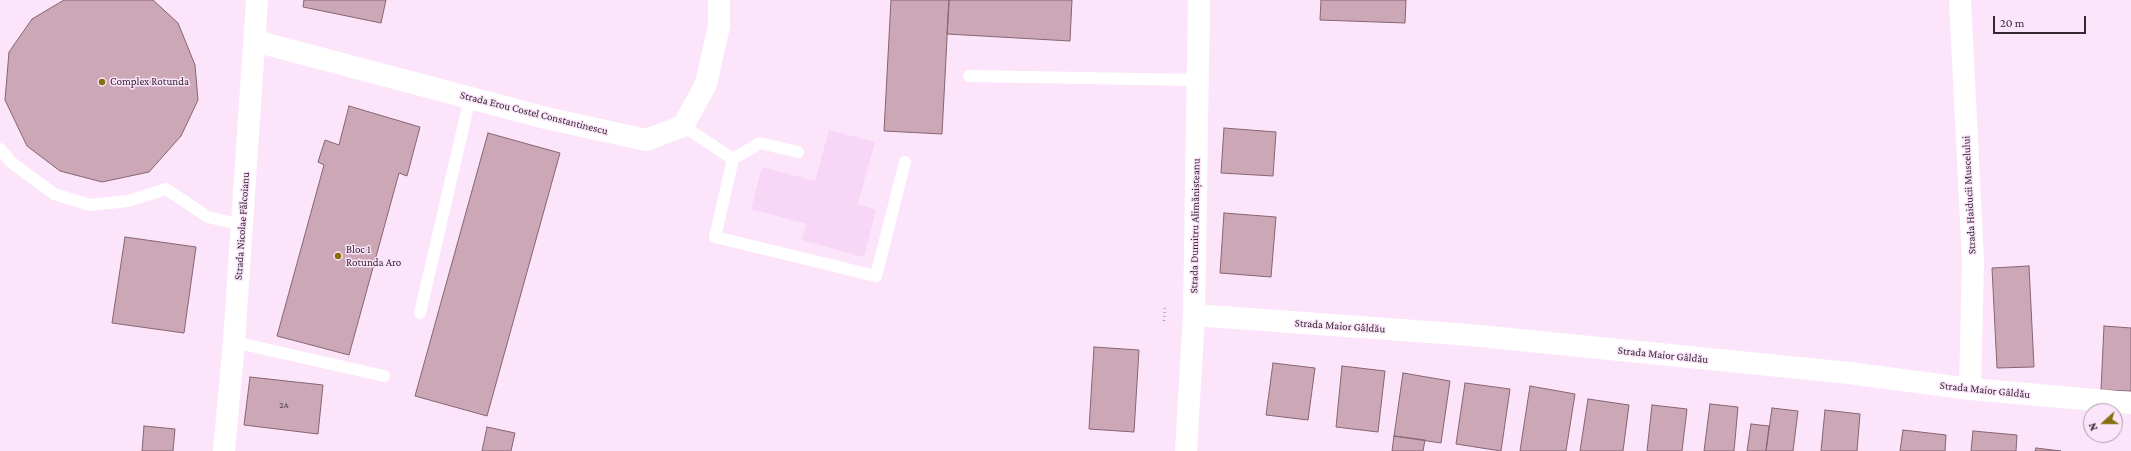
<!DOCTYPE html>
<meta charset="utf-8">
<style>
body{margin:0}
#map{position:relative;width:2131px;height:451px;overflow:hidden;background:#fce5fb;font-family:"Crimson Pro",serif}
canvas{display:block}
.north{position:absolute;left:2083px;top:403px;width:40px;height:40px;box-sizing:border-box;background:#fce5fb;border:1px solid #ac99ab;border-radius:50%;rotate:249deg;font-size:11px;font-weight:700;line-height:16px;text-align:center;color:#332832}
.north::after{content:'';display:block;margin:auto;width:14px;height:18px;background:#856f0e;clip-path:polygon(50% 0,100% 100%,50% 72%,0 100%)}
.scale{position:absolute;left:1993px;top:16px;width:93px;height:18px;box-sizing:border-box;border:2px solid #332832;border-top:0;padding-left:5px;font-size:12px;line-height:14px;white-space:nowrap;color:#332832;-webkit-text-stroke:3px #fce5fb;paint-order:stroke}
</style>
<div id="map">
<canvas width="2131" height="451"></canvas>
<div class="north">N</div>
<div class="scale">20 m</div>
</div>
<script>
const context = document.querySelector('canvas').getContext('2d');
context.lineJoin = 'round';
function paint(path, color) { context.fillStyle = color; context.fill(path, 'evenodd'); }
const toPath = rows => new Path2D(rows.map(r => 'M' + r).join(''));
function trace(path, color, width, dash) { context.strokeStyle = color; context.lineWidth = width; context.lineCap = dash ? 'butt' : 'round'; context.setLineDash(dash || []); context.stroke(path); }
function label(font, color, halo, rows, align = 'center') {
  context.font = font + ' "Crimson Pro",serif'; context.lineWidth = 3; context.setLineDash([]); context.textBaseline = 'middle'; context.strokeStyle = halo; context.fillStyle = color; for (const [text, x, y, turn = 0] of rows) {
    context.save(); context.translate(x, y); context.rotate((+turn || 0) * Math.PI / 180); context.textAlign = isNaN(turn) ? turn : align; if (halo) context.strokeText(text, 0, 0); context.fillText(text, 0, 0); context.restore();
  }
}
paint(toPath([
 [829,130,875,142,858,204,876,210,864,257,802,240,806,224,751,209,762,167,815,181]
]), '#f8d6f7');
const building = toPath([
 [64,0,153,0,178,23,195,65,198,100,181,136,149,172,102,182,60,171,27,146,5,100,9,52,32,19,64,0],
 [304,0,386,0,381,23,303,7,304,0],
 [891,0,949,0,942,134,884,131,891,0],
 [949,0,1072,0,1070,41,947,34,949,0],
 [1321,0,1406,0,1405,23,1320,20,1321,0],
 [349,106,420,127,407,176,399,173,349,355,277,336,324,165,318,162,325,140,339,145,349,106],
 [1224,128,1276,132,1273,176,1221,173,1224,128],
 [488,133,560,153,487,416,415,396,488,133],
 [1224,213,1276,217,1271,277,1220,273,1224,213],
 [125,237,196,247,184,333,112,323,125,237],
 [2029,266,2034,367,1997,368,1992,268,2029,266],
 [2104,326,2131,328,2131,391,2101,390,2104,326],
 [1094,347,1139,350,1134,432,1089,429,1094,347],
 [1273,363,1315,368,1308,420,1266,415,1273,363],
 [1342,366,1385,371,1378,432,1336,427,1342,366],
 [1403,373,1450,381,1441,443,1394,436,1403,373],
 [250,377,323,385,318,434,244,425,250,377],
 [1465,383,1510,389,1501,451,1456,444,1465,383],
 [1530,386,1575,394,1566,451,1520,451,1530,386],
 [1588,399,1629,405,1623,451,1580,451,1588,399],
 [1710,404,1738,407,1734,451,1704,451,1710,404],
 [1652,405,1687,409,1682,451,1647,451,1652,405],
 [1772,408,1798,411,1793,451,1766,451,1772,408],
 [1825,410,1860,414,1857,451,1821,451,1825,410],
 [1751,424,1769,426,1766,451,1747,451,1751,424],
 [144,426,175,429,173,451,142,451,144,426],
 [487,427,515,433,511,451,482,451,487,427],
 [1903,430,1946,435,1945,451,1900,451,1903,430],
 [1973,431,2017,435,2016,451,1971,451,1973,431],
 [1394,436,1425,440,1423,451,1392,451,1394,436],
 [2036,448,2061,451,2035,451,2036,448]
]);
paint(building, '#cca7b5');
trace(building, '#866472', 1);
trace(toPath([
 [1164,321,1165,306]
]), '#b5a2b4', 2.5, [1, 3]);
trace(toPath([
 [969,76,1196,80],
 [683,126,733,159],
 [0,149,11,162,54,194,90,205,128,201,166,189,208,217,242,225],
 [798,152,760,143,733,159,715,237,876,276,905,162],
 [420,313,470,98],
 [234,342,384,376]
]), '#fff', 12);
trace(toPath([
 [1960,0,1973,261,1970,389],
 [255,41,546,118,646,140,683,126,706,84,719,26,719,0],
 [1194,315,1470,335,1849,373,1970,389,2131,403]
]), '#fff', 22);
trace(toPath([
 [224,451,234,342,257,0],
 [1186,451,1194,315,1199,0]
]), '#fff', 22);
for (const [x, y, r, color] of [
 [102,82,4,"#856f0e"],
 [338,256,4,"#856f0e"]
]) { const dot = new Path2D(); dot.arc(x, y, r, 0, 2 * Math.PI); context.fillStyle = color; context.fill(dot); trace(dot, '#fce5fb', 1.5); }
label('9px', '#594853', null, [
 ["2A",284,405]
]);
label('11px', '#332832', '#fce5fb', [
 ["Complex Rotunda",110,82],
 ["Bloc 1",346,250],
 ["Rotunda Aro",346,263]
], 'left');
label('11px', '#332832', '#fce5fb', [
 ["Strada Erou Costel Constantinescu",534,113,14],
 ["Strada Haiducii Muscelului",1969,195,-93],
 ["Strada Nicolae Fălcoianu",242,226,-86],
 ["Strada Dumitru Alimănișteanu",1195,226,-89],
 ["Strada Maior Gâldău",1340,326,4],
 ["Strada Maior Gâldău",1663,355,6],
 ["Strada Maior Gâldău",1985,390,6]
]);
</script>
